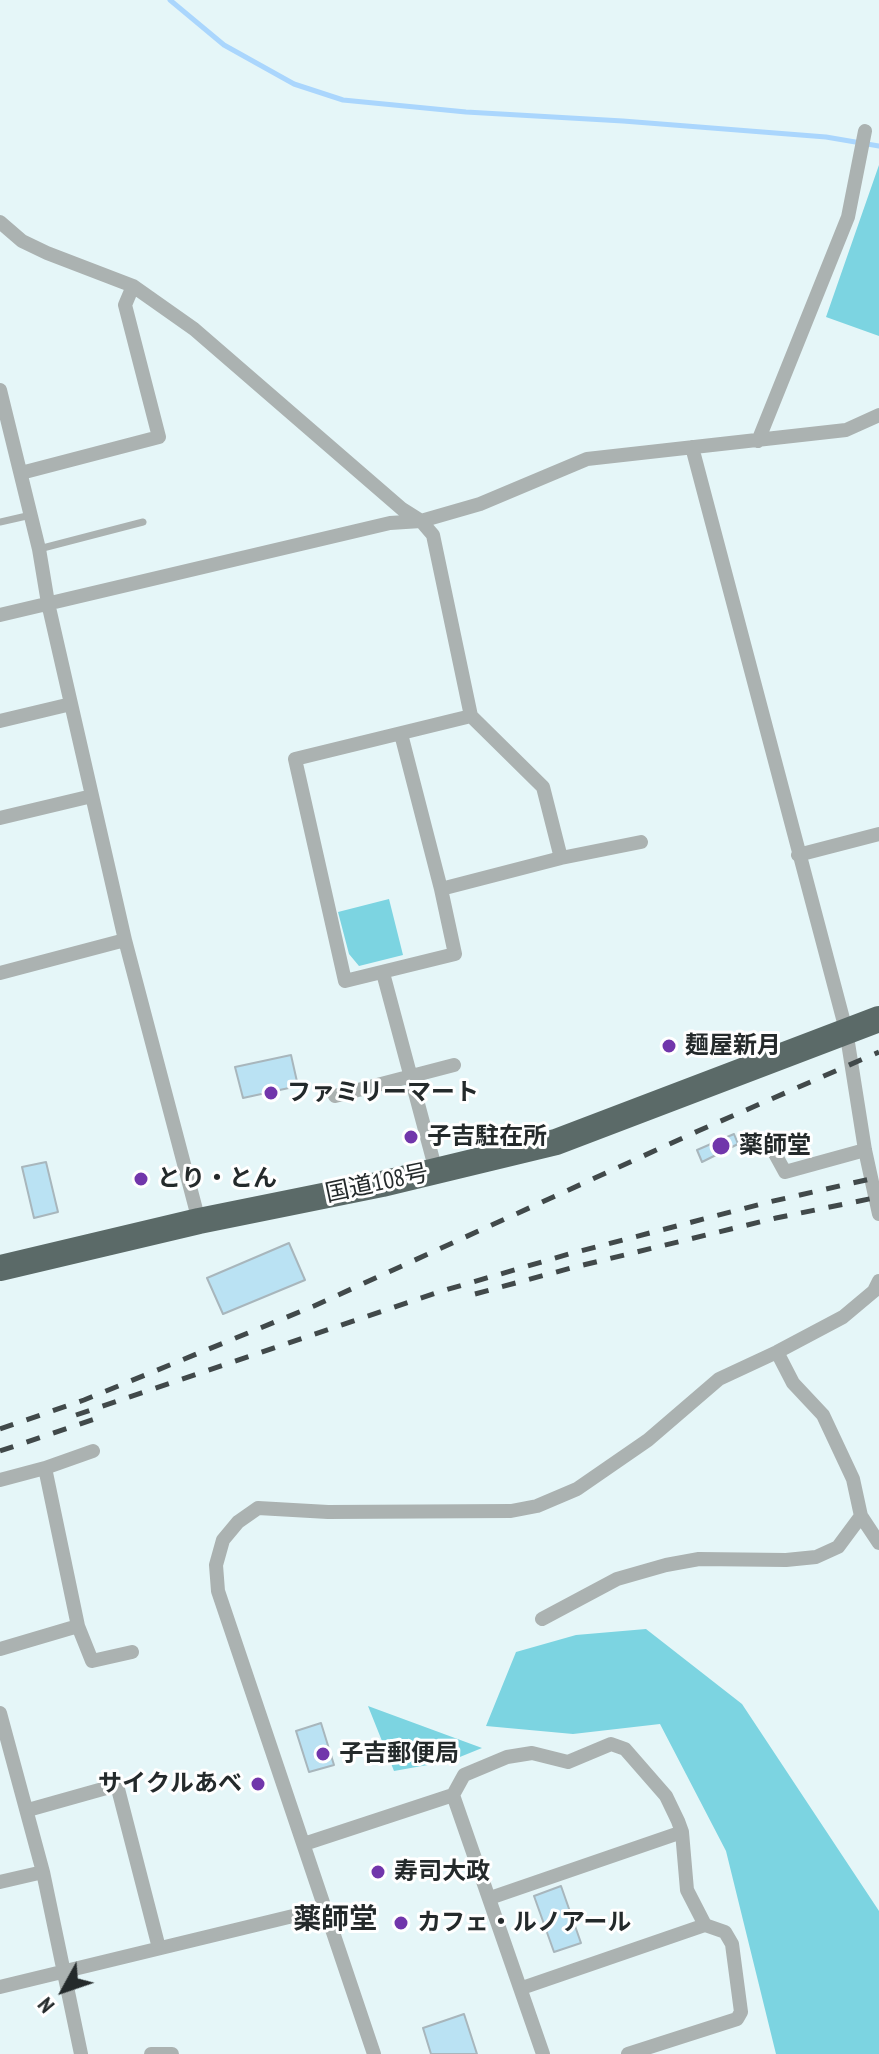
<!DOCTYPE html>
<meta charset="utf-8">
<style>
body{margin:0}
#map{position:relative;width:879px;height:2054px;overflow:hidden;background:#e5f6f8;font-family:"PT Sans Narrow",sans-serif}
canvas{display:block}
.north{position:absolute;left:24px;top:1950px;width:80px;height:80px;-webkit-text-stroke:6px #fff;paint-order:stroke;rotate:230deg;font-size:22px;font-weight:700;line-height:32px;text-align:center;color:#242a2b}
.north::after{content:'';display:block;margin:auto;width:28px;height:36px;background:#242a2b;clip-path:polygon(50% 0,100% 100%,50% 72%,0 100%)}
</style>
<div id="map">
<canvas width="879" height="2054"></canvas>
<div class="north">N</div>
</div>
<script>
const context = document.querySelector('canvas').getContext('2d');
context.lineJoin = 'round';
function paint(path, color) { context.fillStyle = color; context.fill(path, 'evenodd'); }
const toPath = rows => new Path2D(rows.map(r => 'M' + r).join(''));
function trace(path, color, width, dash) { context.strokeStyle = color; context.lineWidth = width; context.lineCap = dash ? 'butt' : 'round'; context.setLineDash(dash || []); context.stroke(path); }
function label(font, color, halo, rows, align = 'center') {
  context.font = font + ' "PT Sans Narrow","Noto Sans JP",sans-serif'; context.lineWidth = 6; context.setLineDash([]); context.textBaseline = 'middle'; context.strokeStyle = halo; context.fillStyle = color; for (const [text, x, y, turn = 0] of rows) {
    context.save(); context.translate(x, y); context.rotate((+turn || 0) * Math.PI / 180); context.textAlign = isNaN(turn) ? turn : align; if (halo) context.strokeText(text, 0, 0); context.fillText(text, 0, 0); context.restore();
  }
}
paint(toPath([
 [879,165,879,336,826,317],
 [389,899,403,955,359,966,349,954,338,912],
 [646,1629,742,1704,879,1911,879,2054,776,2054,726,1851,660,1724,573,1734,486,1726,516,1652,576,1635],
 [368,1706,482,1748,450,1761,394,1771]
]), '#7cd4e1');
trace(toPath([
 [170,0,224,45,294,84,343,100,466,112,623,121,826,137,879,146]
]), '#aad6fd', 5);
const building = toPath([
 [291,1055,298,1086,243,1098,235,1067,291,1055],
 [734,1134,738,1144,702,1162,697,1150,734,1134],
 [46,1162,58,1212,34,1218,22,1167,46,1162],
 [289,1243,305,1280,223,1314,207,1278,289,1243],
 [321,1723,334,1765,309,1772,296,1731,321,1723],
 [561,1886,581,1943,554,1952,534,1896,561,1886],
 [464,2014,477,2054,431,2054,423,2028,464,2014]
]);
paint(building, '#bae2f3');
trace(building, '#a8b6bc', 2);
trace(toPath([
 [0,522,31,515],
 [39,549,143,522]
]), '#abb2b1', 7);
trace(toPath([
 [0,222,22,241,47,253,133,286,194,329,402,509,421,521,433,535,471,716,543,787,561,858],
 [0,390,39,549,48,603,125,940,199,1221],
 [758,441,848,217,865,131],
 [692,447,846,1030,865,1150,879,1214],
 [21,473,159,437,125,305,133,286],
 [0,615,390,523,421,521,480,504,587,459,846,430,879,415],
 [0,721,71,704],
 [401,734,441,889,455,954,345,981,295,759,471,716],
 [0,818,92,796],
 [798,855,879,834],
 [441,889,561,858,641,842],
 [0,973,125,940],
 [383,973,436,1171],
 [335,1096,454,1065],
 [768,1141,785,1172,865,1150],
 [777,1352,793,1383,823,1415,853,1479,861,1516,879,1543],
 [45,1468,93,1451],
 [0,1480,45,1468,78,1626,0,1649],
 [542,1619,617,1579,666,1565,699,1559,786,1560,816,1557,838,1547,861,1516],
 [78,1626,92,1661,132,1652],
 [0,1713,43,1872,81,2054],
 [453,1795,464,1775,507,1757,532,1753,568,1762,611,1744,625,1749,666,1796,678,1821,682,1832,687,1890,705,1925],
 [28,1810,117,1785,159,1948],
 [304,1844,453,1795,543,2054],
 [0,1882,43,1872],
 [490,1898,682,1832],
 [0,1987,326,1908],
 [522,1988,705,1925,725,1932,732,1944,741,2012,737,2019,628,2054],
 [151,2054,172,2054],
 [374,2054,218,1591,216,1565,223,1540,238,1522,258,1508,328,1512,511,1511,537,1506,577,1489,648,1440,719,1379,777,1352,843,1317,874,1291,879,1281]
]), '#abb2b1', 14);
trace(toPath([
 [0,1268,199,1221,382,1184,556,1142,879,1019]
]), '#5b6a68', 26);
trace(toPath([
 [475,1294,571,1268,776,1218,879,1197],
 [76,1415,442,1291,569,1254,769,1202,879,1177],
 [0,1429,84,1400,314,1306,698,1131,879,1052],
 [0,1451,95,1419]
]), '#41494a', 5, [14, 14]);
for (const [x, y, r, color] of [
 [669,1046,8,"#7136ab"],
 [271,1093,8,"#7136ab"],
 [411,1137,8,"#7136ab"],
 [721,1146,10,"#7136ab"],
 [141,1179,8,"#7136ab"],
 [323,1754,8,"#7136ab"],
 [258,1784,8,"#7136ab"],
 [378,1872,8,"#7136ab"],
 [401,1923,8,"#7136ab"]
]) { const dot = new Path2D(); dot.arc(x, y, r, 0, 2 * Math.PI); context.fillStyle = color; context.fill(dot); trace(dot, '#fff', 3); }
label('bold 24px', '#242a2b', '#fff', [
 ["麺屋新月",685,1046],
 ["ファミリーマート",287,1093],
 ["子吉駐在所",427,1137],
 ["薬師堂",739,1146],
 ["とり・とん",157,1179],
 ["子吉郵便局",339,1754],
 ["サイクルあべ",242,1784,"right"],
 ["寿司大政",394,1872],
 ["カフェ・ルノアール",417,1923]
], 'left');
label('24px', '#242a2b', '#fff', [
 ["国道108号",377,1184,-12]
]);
label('bold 28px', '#242a2b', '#fff', [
 ["薬師堂",335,1920]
]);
</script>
